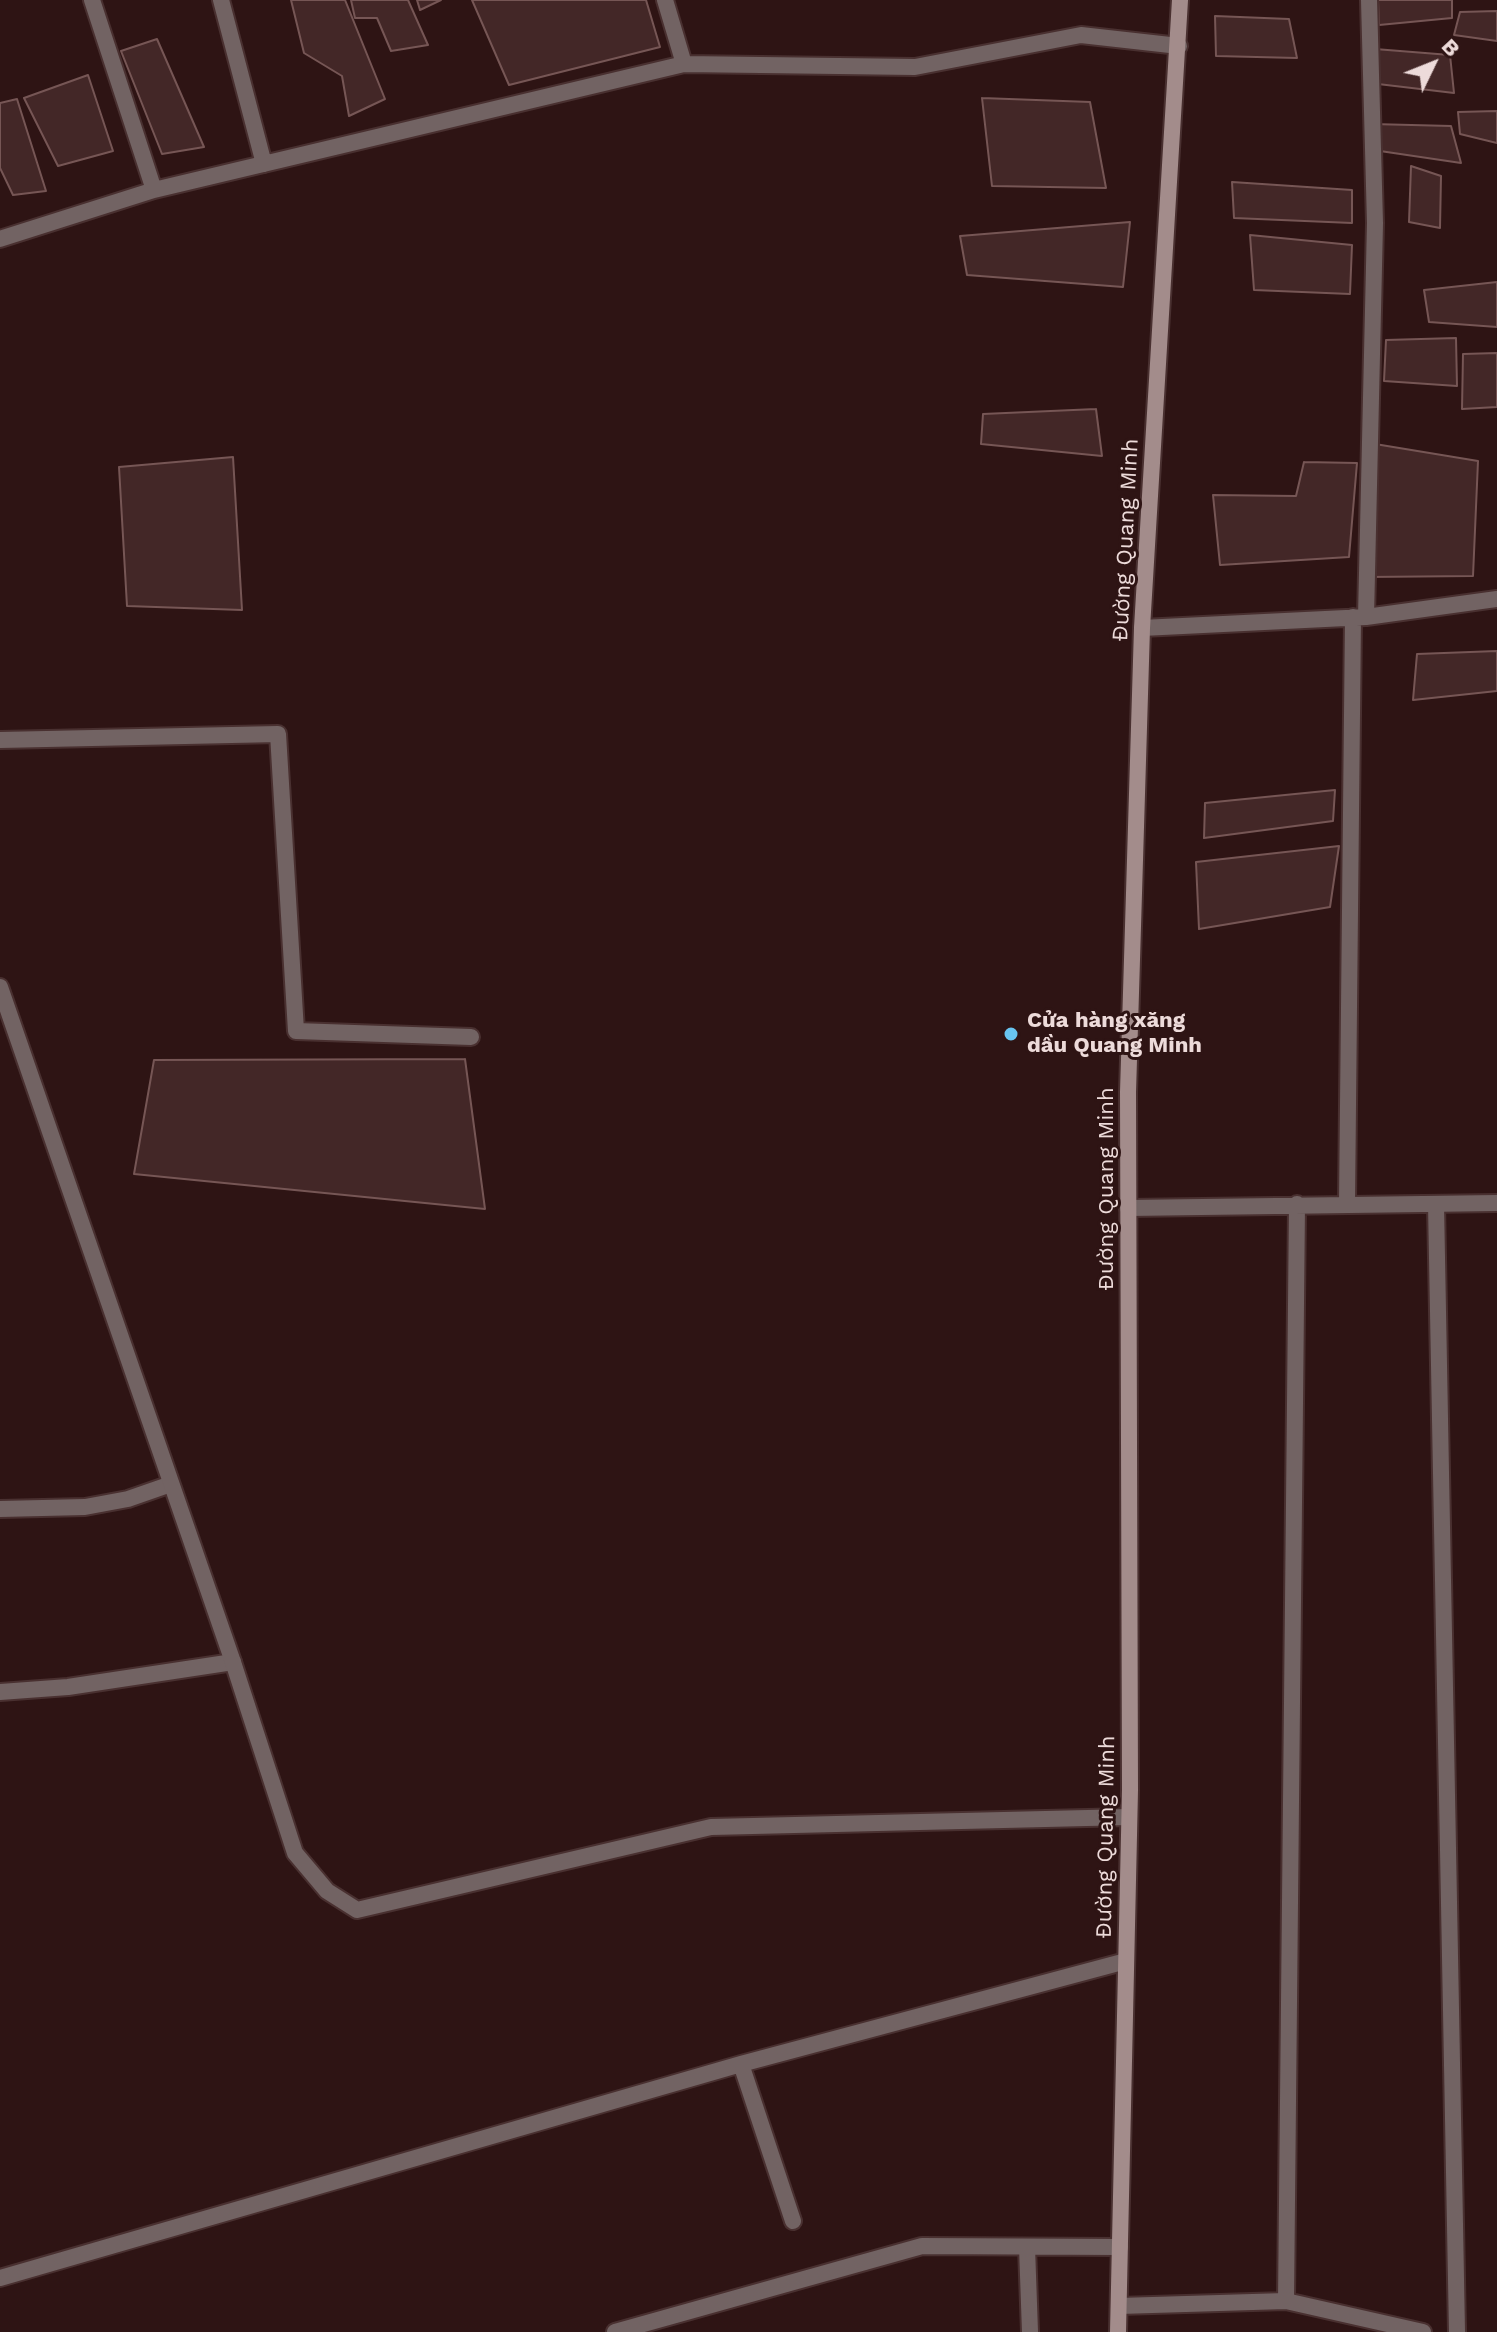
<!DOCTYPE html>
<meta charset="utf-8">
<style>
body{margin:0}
#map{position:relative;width:1497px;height:2332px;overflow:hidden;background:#2e1414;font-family:"Work Sans",sans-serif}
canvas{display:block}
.north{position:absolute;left:1393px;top:24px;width:80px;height:80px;-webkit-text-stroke:6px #2e1414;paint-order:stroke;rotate:47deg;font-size:22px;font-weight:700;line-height:32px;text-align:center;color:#eddbda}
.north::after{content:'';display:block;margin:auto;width:28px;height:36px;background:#eddbda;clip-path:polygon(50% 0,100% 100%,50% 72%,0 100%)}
</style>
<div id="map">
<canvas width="1497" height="2332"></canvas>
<div class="north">B</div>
</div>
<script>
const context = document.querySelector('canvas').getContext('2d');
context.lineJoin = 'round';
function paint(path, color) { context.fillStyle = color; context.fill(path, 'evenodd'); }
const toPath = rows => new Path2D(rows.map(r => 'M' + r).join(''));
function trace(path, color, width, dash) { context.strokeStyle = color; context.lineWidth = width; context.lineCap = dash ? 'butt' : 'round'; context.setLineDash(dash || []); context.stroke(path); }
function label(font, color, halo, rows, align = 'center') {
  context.font = font + ' "Work Sans",sans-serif'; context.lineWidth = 6; context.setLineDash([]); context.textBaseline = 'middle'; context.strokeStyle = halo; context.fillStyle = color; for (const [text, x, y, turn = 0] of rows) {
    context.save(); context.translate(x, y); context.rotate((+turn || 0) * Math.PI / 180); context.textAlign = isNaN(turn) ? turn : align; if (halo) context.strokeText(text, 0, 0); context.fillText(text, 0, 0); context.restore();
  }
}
const building = toPath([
 [291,0,345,0,385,99,349,116,342,76,304,53,291,0],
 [351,0,408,0,428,45,391,51,377,18,355,18,351,0],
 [417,0,441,0,420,10,417,0],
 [472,0,646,0,660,47,509,85,472,0],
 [1378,0,1452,0,1452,18,1379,25,1378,0],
 [1497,11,1497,41,1454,35,1460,12,1497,11],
 [1215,16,1289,19,1297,58,1216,56,1215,16],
 [157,39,204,147,162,154,121,51,157,39],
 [1375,49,1450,55,1454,93,1378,84,1375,49],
 [88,75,113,151,58,166,24,98,88,75],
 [982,98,1090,102,1106,188,992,186,982,98],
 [17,99,46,191,13,195,0,168,0,103,17,99],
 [1497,111,1497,143,1460,134,1458,112,1497,111],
 [1372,124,1451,126,1461,163,1380,151,1372,124],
 [1411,166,1441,176,1440,228,1409,222,1411,166],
 [1232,182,1352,190,1352,223,1234,218,1232,182],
 [1130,222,1123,287,967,275,960,236,1130,222],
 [1250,235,1352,245,1350,294,1254,290,1250,235],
 [1497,282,1497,327,1429,322,1424,290,1497,282],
 [1456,338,1457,386,1384,381,1386,340,1456,338],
 [1497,353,1497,407,1462,409,1463,354,1497,353],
 [1096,409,1102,456,981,444,983,414,1096,409],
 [1369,443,1478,461,1473,576,1366,577,1369,443],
 [233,457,242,610,127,606,119,467,233,457],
 [1304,462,1357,463,1349,557,1220,565,1213,495,1296,496,1304,462],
 [1497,651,1497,691,1413,700,1417,654,1497,651],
 [1335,790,1333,821,1204,838,1205,803,1335,790],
 [1339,846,1330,907,1199,929,1196,862,1339,846],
 [465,1059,485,1209,134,1174,154,1060,465,1059]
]);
paint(building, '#432727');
trace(building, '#765655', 2);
const lane = toPath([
 [0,740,278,734,296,1031,471,1037],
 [0,1509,85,1507,128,1499,171,1484],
 [0,1692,68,1687,233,1662]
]);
const street = toPath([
 [92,0,154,190],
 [221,0,264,164],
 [665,0,684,64],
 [0,239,154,190,684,64,915,67,1081,35,1179,46],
 [1366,617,1375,223,1369,0],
 [1142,628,1366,617,1497,599],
 [0,987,233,1662,295,1853,327,1891,357,1910,711,1827,1129,1817],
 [1347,1203,1353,617],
 [1436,1204,1457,2332],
 [1128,1208,1497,1203],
 [741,2064,793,2221],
 [1027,2247,1030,2332],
 [0,2278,741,2064,1126,1961],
 [1286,2301,1297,1204],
 [1119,2306,1286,2301,1423,2332],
 [615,2332,922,2246,1120,2247]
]);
const secondary = toPath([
 [1118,2332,1130,1790,1128,1092,1142,628,1180,0]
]);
trace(lane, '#493030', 20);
trace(street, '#493030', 20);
trace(secondary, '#493030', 20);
trace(lane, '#726363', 16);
trace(street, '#726363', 16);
trace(secondary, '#a38c8b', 16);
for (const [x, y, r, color] of [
 [1011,1034,8,"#68c4f0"]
]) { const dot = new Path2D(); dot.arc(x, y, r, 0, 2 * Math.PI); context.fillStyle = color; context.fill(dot); trace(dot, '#2e1414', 3); }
label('22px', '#eddbda', '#2e1414', [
 ["Đường Quang Minh",1126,540,-87],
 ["Đường Quang Minh",1107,1189,-90],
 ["Đường Quang Minh",1106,1837,-89]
]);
label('bold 22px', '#eddbda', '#2e1414', [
 ["Cửa hàng xăng",1027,1021],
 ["dầu Quang Minh",1027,1046]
], 'left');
</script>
